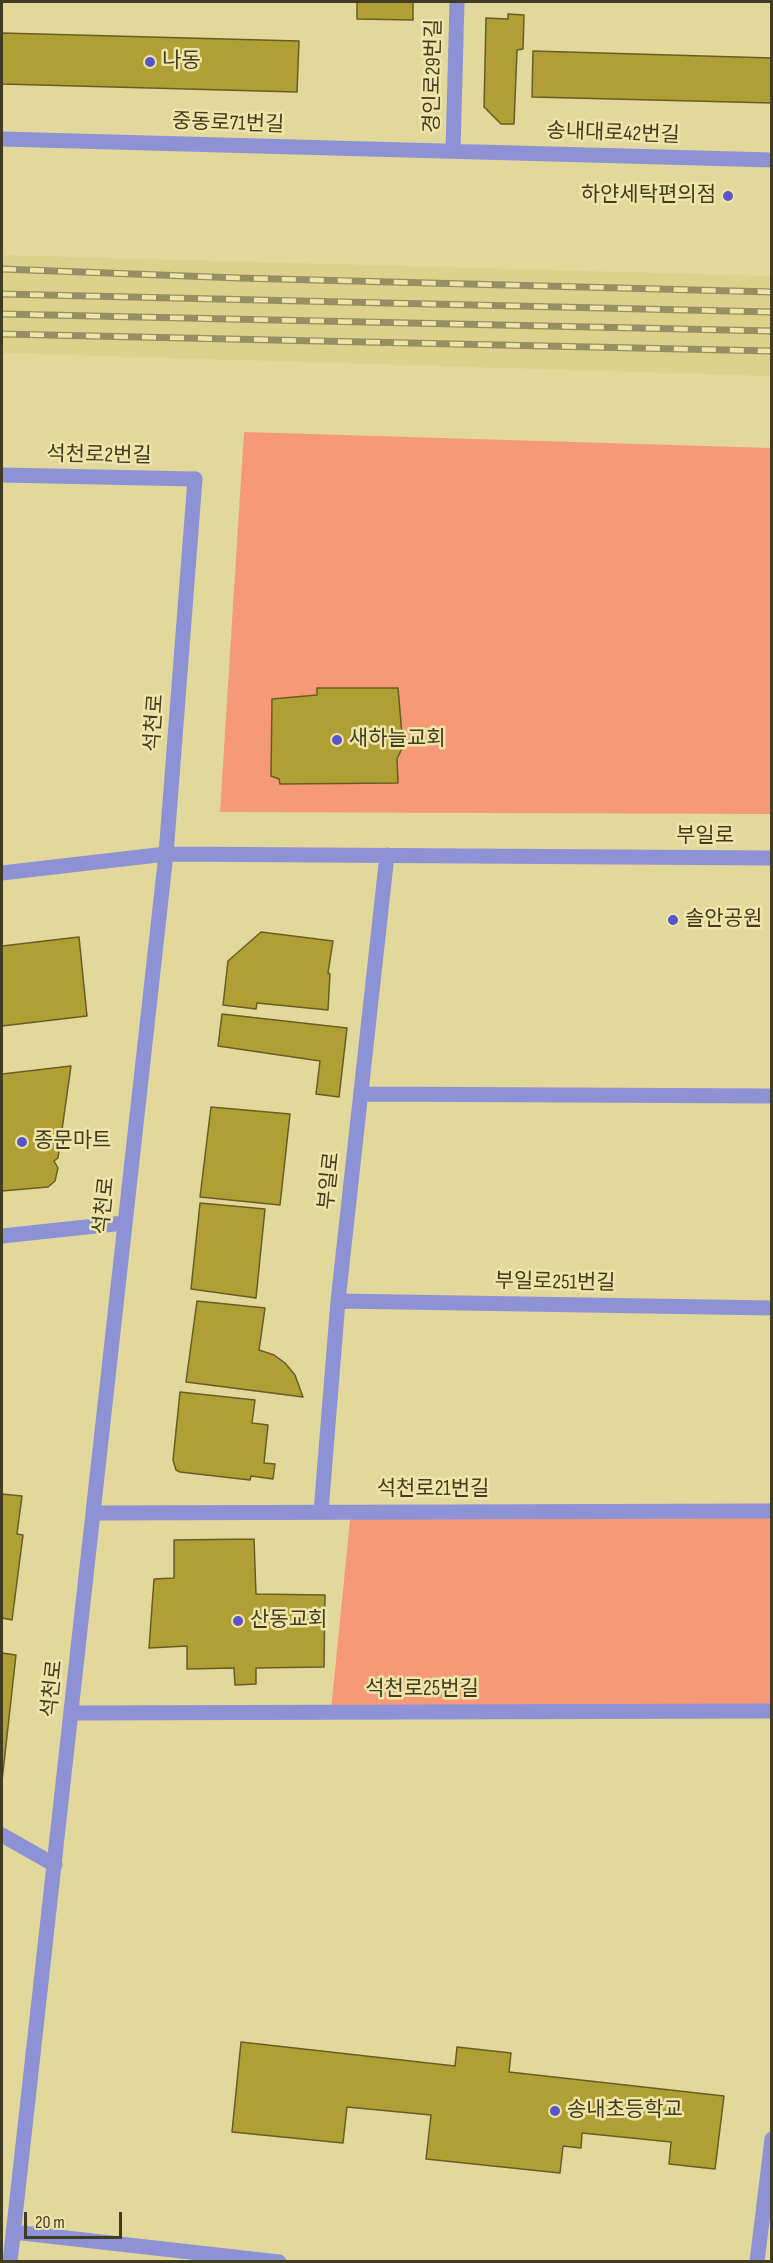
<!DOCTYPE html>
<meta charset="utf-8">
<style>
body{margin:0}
#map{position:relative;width:773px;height:2263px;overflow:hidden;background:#e2d89b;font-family:"Sofia Sans Condensed",sans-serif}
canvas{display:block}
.frame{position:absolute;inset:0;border:3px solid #403c23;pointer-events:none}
.scale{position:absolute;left:24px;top:2212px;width:98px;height:27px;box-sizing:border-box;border:3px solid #403c23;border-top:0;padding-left:8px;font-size:18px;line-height:21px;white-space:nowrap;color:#403c23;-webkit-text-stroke:4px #efe5a8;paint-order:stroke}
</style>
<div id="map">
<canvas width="773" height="2263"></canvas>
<div class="frame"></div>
<div class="scale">20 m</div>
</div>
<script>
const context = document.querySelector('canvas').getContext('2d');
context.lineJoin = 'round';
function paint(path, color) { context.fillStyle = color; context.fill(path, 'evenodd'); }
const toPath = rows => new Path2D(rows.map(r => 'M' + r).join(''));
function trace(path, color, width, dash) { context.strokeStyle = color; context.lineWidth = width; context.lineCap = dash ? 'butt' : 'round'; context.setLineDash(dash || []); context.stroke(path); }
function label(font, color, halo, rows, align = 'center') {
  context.font = font + ' "Sofia Sans Condensed","Noto Sans KR",sans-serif'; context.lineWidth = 5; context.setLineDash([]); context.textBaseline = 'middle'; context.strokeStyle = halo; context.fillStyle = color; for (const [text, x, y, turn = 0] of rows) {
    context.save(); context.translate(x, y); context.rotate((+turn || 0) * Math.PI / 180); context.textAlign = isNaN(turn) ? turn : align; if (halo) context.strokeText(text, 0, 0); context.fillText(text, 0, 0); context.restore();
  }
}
paint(toPath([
 [2,255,771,276,771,376,2,353]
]), '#ddd28c');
paint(toPath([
 [244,432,771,448,771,814,220,812],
 [351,1511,771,1511,771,1711,331,1711]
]), '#f69977');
const building = toPath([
 [357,2,413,2,413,20,357,19,357,2],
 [508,14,524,15,523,49,517,50,514,124,501,124,484,107,486,18,508,19,508,14],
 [2,33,299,41,297,92,2,84,2,33],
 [533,51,772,58,772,103,532,97,533,51],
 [317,688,398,688,403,746,397,759,398,783,280,784,279,779,271,776,272,699,317,695,317,688],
 [261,932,333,941,328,973,330,974,328,1010,257,1003,256,1009,223,1005,228,961,261,932],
 [79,937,87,1016,2,1026,2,946,79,937],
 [222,1014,347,1028,339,1097,316,1094,320,1061,218,1046,222,1014],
 [71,1066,58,1158,54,1161,58,1168,55,1181,48,1187,2,1191,2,1074,71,1066],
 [211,1107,290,1114,280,1205,200,1197,211,1107],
 [200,1203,265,1209,256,1298,191,1289,200,1203],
 [197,1301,265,1308,259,1350,274,1355,285,1363,295,1375,303,1397,186,1382,197,1301],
 [180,1392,255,1400,252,1423,268,1425,264,1463,275,1464,273,1479,251,1476,250,1480,180,1472,176,1470,173,1460,180,1392],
 [2,1494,22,1496,17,1534,23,1535,12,1620,2,1618,2,1494],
 [254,1539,256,1594,325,1595,324,1667,256,1668,256,1684,235,1685,234,1668,187,1669,187,1646,149,1648,154,1579,174,1578,174,1540,254,1539],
 [2,1653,16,1655,2,1781,2,1653],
 [241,2042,455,2066,457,2047,511,2053,509,2072,724,2096,715,2169,669,2164,671,2142,582,2133,581,2148,563,2146,560,2173,426,2159,431,2115,347,2107,343,2143,232,2132,241,2042]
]);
paint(building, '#af9f35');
trace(building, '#675e23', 1.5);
trace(toPath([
 [2,139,772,160],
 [453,151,457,2],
 [2,475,195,479],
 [361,1094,772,1096],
 [2,1236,124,1223],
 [338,1301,772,1308],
 [321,1512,338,1301,387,855],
 [94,1513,772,1511],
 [72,1713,772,1711],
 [2,1835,55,1865],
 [757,2262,772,2139]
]), '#8d92d4', 15);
trace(toPath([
 [2,873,166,854,772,858],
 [13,2232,279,2262],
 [10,2262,166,854,195,479]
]), '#8d92d4', 15);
const rail = toPath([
 [2,269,239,278,772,292],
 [2,294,772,312],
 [2,314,772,331],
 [2,334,772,351]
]);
trace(rail, '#968f63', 7);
trace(rail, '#efe5a8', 4.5, [14]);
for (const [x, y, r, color] of [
 [150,62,6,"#5a54cc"],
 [728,196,6,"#5a54cc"],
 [337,740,6,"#5a54cc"],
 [673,920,6,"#5a54cc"],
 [22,1142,6,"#5a54cc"],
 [238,1621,6,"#5a54cc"],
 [555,2111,6,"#5a54cc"]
]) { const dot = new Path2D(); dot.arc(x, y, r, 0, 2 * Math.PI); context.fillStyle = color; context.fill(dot); trace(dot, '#efe5a8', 2); }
label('21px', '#403c23', '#efe5a8', [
 ["나동",162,62],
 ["하얀세탁편의점",716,196,"right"],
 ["새하늘교회",349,740],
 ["솔안공원",685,920],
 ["종문마트",34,1142],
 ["산동교회",250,1621],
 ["송내초등학교",567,2111]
], 'left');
label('21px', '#403c23', '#efe5a8', [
 ["경인로29번길",434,76,-89],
 ["중동로71번길",228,124,2],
 ["송내대로42번길",613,134,2],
 ["석천로2번길",99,456,1],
 ["석천로",155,723,-86],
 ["부일로",705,837],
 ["부일로",330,1181,-84],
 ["석천로",105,1206,-84],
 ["부일로251번길",555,1283,1],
 ["석천로21번길",433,1490],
 ["석천로",53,1689,-84],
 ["석천로25번길",422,1690]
]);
</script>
